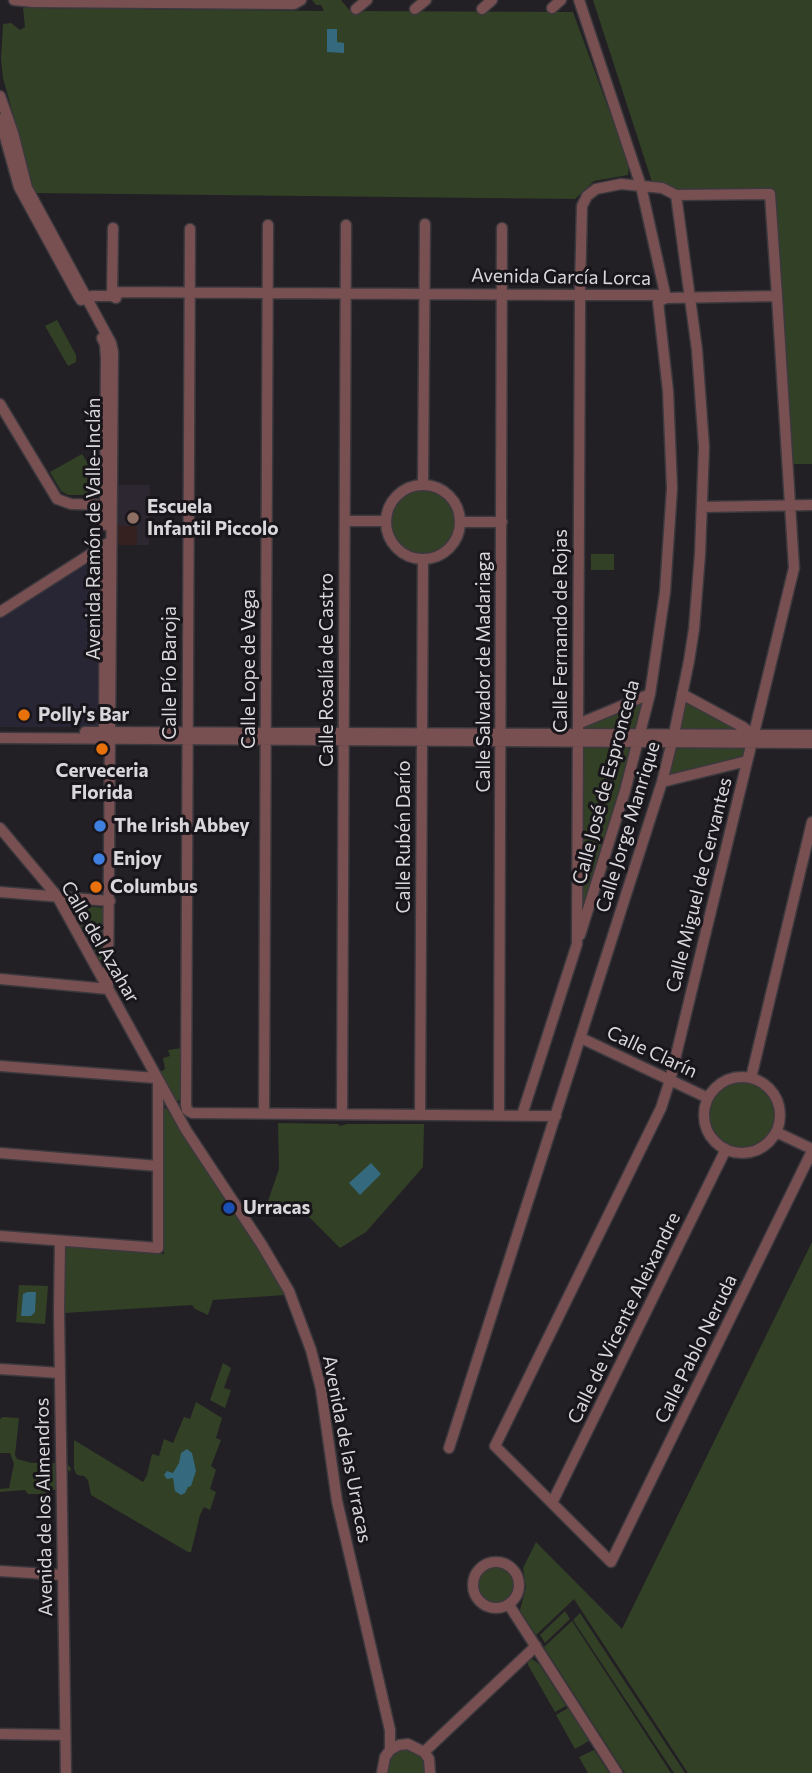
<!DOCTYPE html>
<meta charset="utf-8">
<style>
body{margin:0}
canvas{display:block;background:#221f25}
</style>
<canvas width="812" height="1773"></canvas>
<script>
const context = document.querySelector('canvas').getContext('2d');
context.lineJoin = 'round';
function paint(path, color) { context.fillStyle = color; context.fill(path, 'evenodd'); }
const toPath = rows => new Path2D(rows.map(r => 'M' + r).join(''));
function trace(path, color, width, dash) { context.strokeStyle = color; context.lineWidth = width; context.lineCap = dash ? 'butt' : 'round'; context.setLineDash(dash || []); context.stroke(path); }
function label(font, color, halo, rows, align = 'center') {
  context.font = font + ' Commissioner,sans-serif'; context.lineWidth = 6; context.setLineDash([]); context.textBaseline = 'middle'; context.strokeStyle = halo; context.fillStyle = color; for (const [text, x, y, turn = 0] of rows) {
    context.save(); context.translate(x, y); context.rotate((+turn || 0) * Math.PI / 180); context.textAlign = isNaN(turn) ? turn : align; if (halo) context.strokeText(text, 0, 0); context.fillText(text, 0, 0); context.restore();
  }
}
paint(toPath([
 [100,556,99,727,0,727,0,618]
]), '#282535');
paint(toPath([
 [116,526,137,526,137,545,116,545]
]), '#352220');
paint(toPath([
 [116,485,150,485,149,545,137,545,137,526,116,526]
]), '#2d2731');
paint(toPath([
 [312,0,341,0,350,11,573,12,629,165,628,175,594,181,575,199,35,193,3,78,1,59,3,24,11,23,20,30,25,27,23,8,324,11,321,5,316,5],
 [593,0,812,0,812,464,792,464,773,191,684,191,653,185],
 [57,320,76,355,76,362,68,366,45,326],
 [82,454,99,481,98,485,86,495,68,495,61,491,50,472],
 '390 522a33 33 0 1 1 66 0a33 33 0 1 1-66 0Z',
 [591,554,614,554,614,570,591,570],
 [686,701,741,731,679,730],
 [643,702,638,730,582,730,583,727],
 [582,746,634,747,583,910,582,909],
 [675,746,747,746,744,757,668,776],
 [69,904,103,908,105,910,104,966,102,966],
 [182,1048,182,1099,177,1101,160,1072,165,1069,163,1058,170,1056,168,1050],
 '709 1115a33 33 0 1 1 66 0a33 33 0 1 1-66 0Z',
 [166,1108,259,1249,285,1295,213,1300,208,1315,195,1309,192,1305,65,1313,67,1464,71,1468,70,1472,65,1467,64,1247,164,1254,163,1109],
 [278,1123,338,1124,340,1126,347,1124,424,1124,423,1167,366,1232,340,1248,307,1215,267,1204,279,1169],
 [812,1242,812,1773,688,1773,574,1599,536,1635,520,1610,526,1587,523,1568,536,1542,622,1629],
 [19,1285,48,1286,45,1324,16,1322],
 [223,1363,231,1368,224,1388,231,1390,225,1408,210,1400],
 [196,1402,222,1418,216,1438,221,1440,211,1466,216,1470,210,1489,216,1492,210,1510,204,1507,200,1515,191,1552,188,1552,91,1495,88,1480,84,1476,77,1475,74,1469,74,1440,143,1482,147,1475,152,1454,159,1456,164,1439,173,1443,184,1417,190,1419],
 [3,1417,19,1418,15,1455,17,1459,32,1463,56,1463,57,1490,49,1490,49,1494,28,1494,25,1490,0,1492,0,1489,9,1488,14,1464,10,1453,0,1453,0,1419],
 '477 1584a20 20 0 1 1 40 0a20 20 0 1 1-40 0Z',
 [565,1611,570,1619,545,1643,540,1635],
 [580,1613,608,1656,685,1773,674,1773,573,1620],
 [572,1621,671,1773,625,1773,544,1647],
 [532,1659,539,1664,566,1706,555,1712,528,1665,528,1662],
 [568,1708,589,1741,575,1749,556,1715],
 [405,1749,411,1749,422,1756,425,1762,425,1773,388,1773,389,1759,399,1750],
 [594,1750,609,1773,588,1773,579,1757]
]), '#324025');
paint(toPath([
 [327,29,337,29,337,42,344,43,344,53,327,52],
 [371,1163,381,1174,360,1195,349,1183],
 [27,1292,36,1292,35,1312,31,1316,21,1316,23,1294],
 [187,1449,192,1453,196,1471,191,1486,188,1487,185,1493,181,1495,175,1491,173,1478,167,1479,164,1475,167,1471,173,1473,179,1463,181,1453]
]), '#35697d');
const minor = toPath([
 [14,0,33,2,294,4,301,0],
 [579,0,641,186,666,298,658,302,668,391,672,488,665,592,650,694,625,791,580,935],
 [552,8,561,0],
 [356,9,367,0],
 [415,9,426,0],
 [482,9,492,0],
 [0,96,13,133,27,188,111,343,113,352,108,988],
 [0,119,19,187,79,297],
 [112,296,116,292,580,295,657,295,666,298,777,296,770,194,676,195,662,188,621,184,596,189,587,196,582,206,580,290,580,301,578,724,578,734,577,944,522,1115],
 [112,296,113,228],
 [777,296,794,568,670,1080,661,1108,495,1446,611,1562,812,1151],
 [81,300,92,296,112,296,116,298],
 [102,338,105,344,106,358,105,525],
 [0,404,57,499,71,504,109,505],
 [423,484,425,224],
 '386 522a37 37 0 1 1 74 0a37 37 0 1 1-74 0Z',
 [703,507,812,505],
 [345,521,386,521],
 [461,522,502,522],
 [0,612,108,543],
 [682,694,743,727,753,735],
 [578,724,650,694],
 [85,732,812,735],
 [104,732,105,551],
 [0,738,812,743],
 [662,782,747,761],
 [0,828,57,896,186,1130,262,1245,289,1291,311,1350,321,1389,337,1501,390,1730,390,1750],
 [0,892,110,901],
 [0,979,108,989],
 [581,1038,708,1098],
 [0,1066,156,1078],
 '704 1115a38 38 0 1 1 76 0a38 38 0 1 1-76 0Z',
 [751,1078,812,822],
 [186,1105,190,229],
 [186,1105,187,1110,192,1113,556,1116],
 [264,1114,268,225],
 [342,1114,346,225],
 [420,1115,423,559],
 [499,1115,502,228],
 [776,1132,812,1149],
 [0,1153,158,1166],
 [0,1236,158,1248,158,1082],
 [60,1241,59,1312,66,1773],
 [0,1369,60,1373],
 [449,1448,662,782,674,734,689,661,694,629,700,554,704,447,697,350,676,195],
 [552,1503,726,1149],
 '473 1585a23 23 0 1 1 46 0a23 23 0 1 1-46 0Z',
 [0,1571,63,1575],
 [509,1605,617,1773],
 [0,1734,65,1735],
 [424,1752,536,1646],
 [382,1773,385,1757,390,1750,399,1745,408,1744,424,1752,429,1759,430,1773]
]);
trace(minor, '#3c393e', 13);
trace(minor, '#795052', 10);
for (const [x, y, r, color] of [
 [133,518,7,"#8d6e63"],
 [24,715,7,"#e8710a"],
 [102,749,7,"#e8710a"],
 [100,826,7,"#3f7fe0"],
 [99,859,7,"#3f7fe0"],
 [96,887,7,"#e8710a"],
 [229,1208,7,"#1a4fb4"]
]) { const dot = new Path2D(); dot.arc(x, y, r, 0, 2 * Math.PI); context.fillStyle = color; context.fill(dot); trace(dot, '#19161b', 2.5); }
label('19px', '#dad7db', '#19161b', [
 ["Avenida García Lorca",561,277,1],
 ["Avenida Ramón de Valle-Inclán",94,529,-90],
 ["Calle Fernando de Rojas",561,631,-90],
 ["Calle Lope de Vega",249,669,-90],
 ["Calle Rosalía de Castro",327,670,-90],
 ["Calle Salvador de Madariaga",484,672,-90],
 ["Calle Pío Baroja",170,673,-90],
 ["Calle José de Espronceda",606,782,-75],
 ["Calle Jorge Manrique",628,827,-73],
 ["Calle Rubén Darío",404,837,-90],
 ["Calle Miguel de Cervantes",699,885,-76],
 ["Calle del Azahar",100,942,60],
 ["Calle Clarín",652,1052,25],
 ["Calle de Vicente Aleixandre",624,1318,-64],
 ["Calle Pablo Neruda",696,1349,-64],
 ["Avenida de las Urracas",347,1449,79],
 ["Avenida de los Almendros",44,1507,-91]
]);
label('bold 19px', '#dad7db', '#19161b', [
 ["Escuela",147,507],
 ["Infantil Piccolo",147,529],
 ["Polly's Bar",38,715],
 ["Cerveceria",102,771,"center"],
 ["Florida",102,793,"center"],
 ["The Irish Abbey",114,826],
 ["Enjoy",113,859],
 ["Columbus",110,887],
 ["Urracas",243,1208]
], 'left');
</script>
